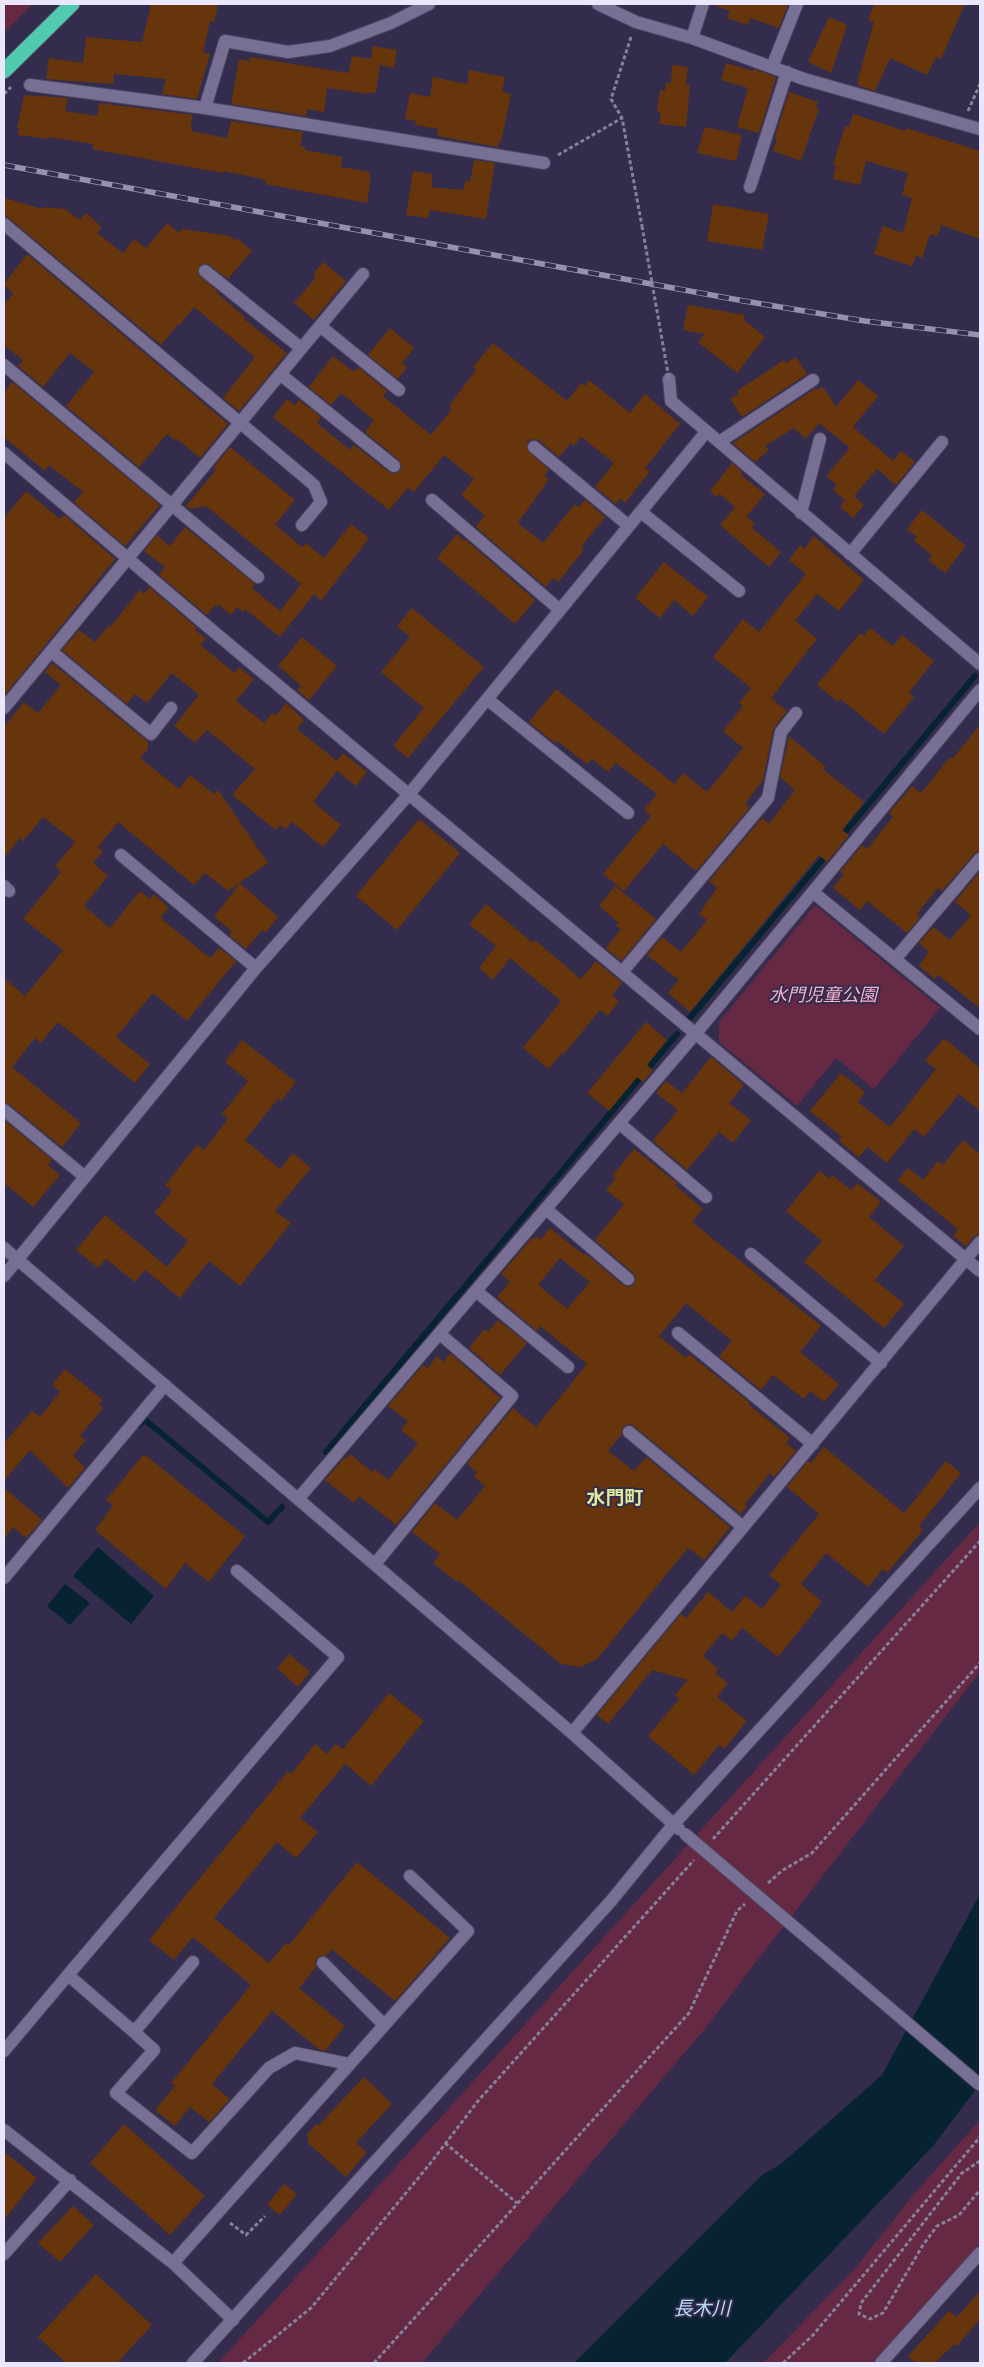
<!DOCTYPE html>
<meta charset="utf-8">
<style>
body{margin:0}
#map{position:relative;width:984px;height:2367px;overflow:hidden;background:#342c4c;font-family:"Times New Roman",serif}
canvas{display:block}
.frame{position:absolute;inset:0;border:5px solid #eae6fb;pointer-events:none}
</style>
<div id="map">
<canvas width="984" height="2367"></canvas>
<div class="frame"></div>
</div>
<script>
const context = document.querySelector('canvas').getContext('2d');
context.lineJoin = 'round';
function paint(path, color) { context.fillStyle = color; context.fill(path, 'evenodd'); }
const toPath = rows => new Path2D(rows.map(r => 'M' + r).join(''));
function trace(path, color, width, dash) { context.strokeStyle = color; context.lineWidth = width; context.lineCap = dash ? 'butt' : 'round'; context.setLineDash(dash || []); context.stroke(path); }
function label(font, color, halo, rows, align = 'center') {
  context.font = font + ' "Times New Roman","Noto Sans JP",serif'; context.lineWidth = 4; context.setLineDash([]); context.textBaseline = 'middle'; context.strokeStyle = halo; context.fillStyle = color; for (const [text, x, y, turn = 0] of rows) {
    context.save(); context.translate(x, y); context.rotate((+turn || 0) * Math.PI / 180); context.textAlign = isNaN(turn) ? turn : align; if (halo) context.strokeText(text, 0, 0); context.fillText(text, 0, 0); context.restore();
  }
}
paint(toPath([
 [4,4,33,4,4,33],
 [815,905,940,1008,874,1089,836,1058,797,1106,719,1042,719,1022],
 [980,1522,980,1672,703,2031,422,2363,218,2363],
 [980,2120,980,2244,872,2363,763,2363,853,2271,914,2194]
]), '#652943');
paint(toPath([
 [98,1547,154,1596,131,1624,73,1576],
 [65,1584,90,1603,70,1625,47,1606],
 [980,1894,980,2084,933,2146,725,2363,574,2363,762,2175,781,2164,882,2075]
]), '#072331');
trace(toPath([
 [840,838,975,676],
 [689,1019,827,854],
 [139,1425,144,1419,268,1522,282,1507],
 [326,1452,677,1034]
]), '#072331', 6);
paint(toPath([
 [151,4,208,4,218,6,214,22,210,21,203,52,210,54,197,99,162,94,166,79,114,74,113,84,46,79,49,58,83,63,86,37,142,42],
 [716,4,788,4,779,28,750,18,748,25,727,18,730,11,716,6],
 [874,4,965,4,941,59,936,57,927,75,890,58,875,91,860,86,857,83,874,22,868,20],
 [829,17,847,25,831,73,808,62],
 [373,46,397,50,394,68,380,65,376,93,369,92,369,94,327,88,324,112,307,109,306,116,231,104,239,59,249,61,250,57,349,73,352,56,371,59],
 [726,63,753,71,754,69,776,77,759,133,737,127,748,88,721,80],
 [672,65,688,67,686,85,690,85,686,127,659,124,661,112,657,112,660,90,665,91,666,83,671,83],
 [469,70,505,77,502,92,511,94,501,142,499,141,498,147,437,136,438,129,415,125,416,121,405,119,410,93,430,97,433,77,467,84],
 [789,92,818,102,816,107,819,108,801,161,773,151,777,138,775,137],
 [24,95,68,98,65,111,97,116,99,103,193,115,190,125,192,125,191,131,227,138,231,121,303,132,300,146,305,147,305,150,342,157,341,167,370,172,369,178,371,178,367,203,265,184,266,180,224,171,223,173,92,149,93,144,49,137,49,139,18,135,19,128,17,128],
 [853,114,905,131,906,128,980,151,980,239,941,225,938,236,930,234,922,258,916,256,912,266,874,254,883,226,903,233,912,198,902,195,908,173,866,161,860,185,833,179,836,166,833,165,845,126,849,127],
 [705,127,742,135,736,161,697,153],
 [474,160,495,163,486,219,430,210,428,218,406,215,413,171,433,174,431,187,463,190,465,181,470,182],
 [4,198,43,209,45,207,65,209,80,220,86,213,102,227,97,233,123,253,134,239,146,248,167,223,179,233,182,229,230,236,235,241,237,238,252,251,228,279,207,263,199,266,198,274,218,292,217,293,245,317,244,319,287,353,239,411,223,398,255,357,194,307,180,325,178,324,161,345,4,214],
 [713,204,769,214,762,250,707,241],
 [27,254,228,424,200,458,176,438,174,440,167,434,139,467,66,406,94,372,70,353,43,387,18,366,23,360,4,345,4,305,13,294,4,284],
 [323,262,346,281,314,320,294,303,316,277,313,274],
 [688,305,745,315,744,320,765,337,737,373,698,342,705,334,683,330],
 [390,328,414,348,402,363,407,367,398,379,368,355],
 [493,343,567,401,581,383,585,386,589,380,630,413,645,394,680,424,645,468,650,471,625,503,620,499,616,504,595,487,614,463,581,437,574,446,571,443,559,457,539,440,532,439,527,442,527,450,549,470,544,476,549,479,518,523,543,543,575,504,579,507,585,500,605,517,581,547,584,550,558,582,553,578,546,587,476,527,485,515,461,495,474,479,444,455,414,492,408,488,389,510,273,417,287,399,295,405,299,400,321,417,317,423,350,450,354,445,389,472,396,474,402,468,399,460,365,432,374,420,341,393,331,405,309,387,333,356,354,372,358,367,387,391,383,396,431,435,452,409,449,406,476,370,473,367],
 [796,357,807,374,742,417,730,399,739,394,737,391,784,360,786,363],
 [858,380,878,396,853,427,893,461,901,451,915,462,896,485,877,469,854,496,864,505,853,518,840,507,845,500,833,490,837,485,826,476,850,448,819,423,806,439,794,428,765,446,769,450,755,462,733,443,816,388,817,390,823,387,836,407],
 [12,382,160,505,125,546,74,502,83,492,49,465,45,471,4,437,4,392],
 [230,447,295,500,275,525,302,547,306,543,324,558,351,524,369,538,321,601,314,594,280,637,245,609,243,612,237,607,231,615,219,605,217,607,215,605,207,615,159,575,165,567,144,551,157,535,170,546,185,527,255,584,252,588,280,611,301,584,206,506,190,509,186,506,216,470,213,468],
 [732,463,743,473,741,475,765,494,746,517,755,524,752,528,781,552,769,567,720,525,735,507,720,494,716,497,710,491],
 [26,491,60,519,64,515,115,559,4,696,4,518],
 [922,510,966,546,945,573,928,560,932,555,914,541,917,537,907,529],
 [457,534,464,541,466,540,535,600,515,624,437,558],
 [814,536,864,580,839,611,817,594,795,621,817,639,771,698,787,711,773,730,763,780,745,804,750,807,696,871,663,844,624,891,603,874,651,816,644,810,657,794,616,763,608,772,592,759,587,764,557,741,555,743,529,722,556,689,674,784,683,773,707,792,743,748,723,731,743,706,739,703,751,688,713,657,743,619,759,632,806,574,789,560,800,545,804,549],
 [664,562,708,597,693,616,674,600,660,618,635,598],
 [149,587,197,628,195,630,206,639,200,645,235,673,239,667,254,679,236,701,264,723,272,713,276,716,286,703,304,720,297,729,337,761,343,753,367,772,356,786,337,771,313,802,341,825,323,847,292,822,286,829,280,825,276,830,232,795,255,769,207,730,195,743,174,726,199,695,172,673,147,703,135,694,127,704,62,650,79,630,95,642,108,626,110,627,140,590,144,594],
 [412,608,484,667,408,758,393,746,424,708,381,672,410,637,397,626],
 [870,628,893,646,902,635,934,661,909,692,914,697,884,734,840,699,838,702,817,685,860,633,864,636],
 [302,637,337,666,309,700,297,690,301,686,297,682,278,666],
 [52,663,148,742,148,749,140,758,179,789,190,775,214,794,218,790,268,863,228,891,205,873,194,885,118,822,98,847,103,851,93,863,108,876,84,906,110,928,140,891,150,899,153,894,169,907,161,917,164,921,210,958,219,948,236,961,187,1021,153,993,116,1037,150,1064,135,1083,58,1022,41,1043,35,1038,12,1067,81,1123,62,1147,9,1104,4,1102,4,978,25,996,63,950,23,919,61,872,55,866,75,842,43,817,23,841,20,838,4,858,4,727,24,702,38,713,61,685,45,672],
 [980,725,980,851,974,854,942,891,938,888,917,914,920,917,907,933,867,901,860,910,833,888,844,874,840,872,862,845,867,849,893,817,889,813,912,786,921,793,950,757,952,759],
 [789,736,826,767,823,769,864,802,842,830,849,835,827,862,819,855,690,1012,668,993,679,980,647,955,662,937,681,952,707,920,699,914,717,888,709,881,762,818,769,824,795,790,780,777],
 [419,819,460,853,397,930,356,896],
 [980,871,980,1008,938,975,935,979,919,966,929,952,919,943,933,927,950,940,971,915,955,902],
 [240,883,278,917,266,932,262,930,246,949,229,935,232,931,214,917],
 [615,886,656,919,621,961,606,948,621,929,616,925,618,922,599,906],
 [486,904,533,943,535,940,581,979,596,961,622,983,612,995,619,1001,608,1016,600,1010,564,1054,562,1053,549,1069,523,1048,561,1001,510,958,493,980,479,968,496,946,469,924],
 [646,1022,667,1040,647,1065,653,1070,643,1082,637,1077,609,1111,587,1093],
 [944,1038,980,1068,980,1111,959,1094,924,1137,914,1129,887,1163,868,1147,859,1157,839,1141,842,1137,810,1111,841,1073,865,1092,858,1102,890,1127,936,1069,925,1061],
 [242,1040,296,1082,281,1101,278,1099,245,1140,280,1169,293,1153,311,1168,275,1211,291,1223,240,1286,209,1261,180,1298,145,1270,135,1282,106,1259,98,1268,76,1250,105,1215,167,1267,188,1241,154,1213,172,1191,165,1185,197,1145,204,1150,228,1119,222,1114,248,1081,225,1062],
 [711,1057,744,1085,729,1103,751,1120,733,1143,719,1132,687,1170,653,1141,678,1110,656,1093,666,1081,682,1093],
 [4,1120,52,1160,48,1165,60,1175,33,1207,4,1183],
 [963,1140,980,1154,980,1234,974,1236,966,1246,953,1236,958,1229,898,1180,908,1168,923,1180,938,1161,943,1165],
 [634,1149,677,1183,675,1185,703,1209,692,1222,821,1326,800,1352,839,1384,824,1402,810,1391,804,1399,773,1375,761,1390,719,1356,732,1341,686,1303,659,1336,686,1358,689,1354,750,1403,749,1405,790,1438,786,1443,796,1451,774,1477,770,1473,745,1504,747,1506,741,1514,634,1426,630,1424,623,1426,621,1435,608,1451,634,1471,646,1457,730,1527,704,1560,688,1548,597,1659,580,1667,561,1664,458,1580,457,1582,433,1563,440,1554,412,1532,435,1503,457,1520,485,1486,474,1477,477,1472,467,1464,513,1408,536,1427,587,1364,540,1326,537,1331,497,1297,510,1282,501,1274,532,1238,534,1239,536,1236,540,1240,550,1228,584,1255,585,1253,623,1285,630,1287,634,1284,636,1277,633,1273,595,1240,624,1204,606,1190,616,1178,612,1176],
 [560,1258,590,1282,567,1309,538,1285],
 [819,1171,830,1179,832,1175,851,1190,857,1183,881,1202,869,1217,904,1246,875,1280,904,1304,884,1328,804,1262,822,1241,786,1211],
 [498,1320,527,1343,500,1375,469,1348,484,1329,488,1332],
 [450,1353,500,1398,396,1525,359,1496,354,1503,325,1480,344,1458,346,1459,350,1454,372,1472,375,1469,388,1480,418,1444,401,1430,408,1421,388,1406,423,1365,428,1368,437,1356,444,1362],
 [65,1369,103,1400,99,1404,103,1408,80,1436,86,1440,73,1455,85,1468,68,1488,30,1450,4,1481,4,1443,32,1411,40,1417,60,1392,52,1385],
 [824,1447,904,1513,946,1461,961,1473,919,1526,923,1530,887,1573,883,1569,868,1587,826,1553,801,1584,822,1602,778,1657,742,1628,732,1641,722,1633,703,1656,718,1669,715,1673,728,1683,717,1697,747,1721,724,1749,719,1745,694,1775,648,1736,679,1699,675,1695,688,1680,652,1670,608,1724,597,1715,681,1614,686,1618,708,1592,732,1612,745,1596,762,1609,781,1585,769,1575,819,1514,787,1487,808,1461,811,1463],
 [144,1454,245,1536,209,1582,185,1563,166,1589,95,1530,113,1505,106,1500],
 [4,1488,42,1520,26,1538,13,1527,4,1539],
 [289,1654,310,1672,298,1687,277,1668],
 [389,1693,424,1721,371,1786,345,1764,300,1818,318,1832,296,1858,277,1842,214,1918,269,1963,286,1943,289,1945,357,1862,450,1938,395,2001,331,1949,326,1956,318,1957,315,1961,316,1967,299,1988,345,2026,325,2051,320,2050,272,2011,212,2084,230,2099,209,2122,190,2107,175,2126,155,2110,175,2086,171,2083,251,1985,193,1937,174,1960,149,1940,288,1771,291,1774,315,1744,327,1754,336,1744,343,1749],
 [364,2077,392,2104,356,2143,367,2152,346,2177,309,2144,307,2134,316,2124,318,2126],
 [124,2124,205,2196,170,2235,90,2163],
 [4,2152,37,2178,4,2220],
 [284,2184,297,2194,280,2215,267,2205],
 [73,2206,94,2225,60,2262,38,2243],
 [96,2274,152,2325,117,2363,66,2363,38,2337],
 [980,2291,980,2319,957,2346,955,2344,934,2363,916,2363,908,2356,949,2311,957,2317]
]), '#66350c');
const minor = toPath([
 [598,4,636,22,692,38,804,79,980,129],
 [692,38,703,4],
 [772,67,797,4],
 [30,85,205,108,544,163],
 [205,108,225,41,288,52,330,46,391,23,429,4],
 [750,187,787,72],
 [4,224,314,485,321,502,302,525],
 [205,271,301,348],
 [320,326,399,390],
 [4,365,258,577],
 [280,374,394,466],
 [669,379,671,401,980,664],
 [719,442,813,380],
 [534,447,629,526],
 [4,453,213,631,980,1271],
 [432,500,560,610],
 [641,512,739,591],
 [801,513,820,439],
 [850,554,942,442],
 [52,652,151,734,171,708],
 [487,699,628,813],
 [4,708,363,274],
 [121,855,256,968],
 [4,886,9,891],
 [814,893,980,1029],
 [895,959,980,859],
 [623,971,768,798,781,732,796,713],
 [4,1110,85,1177],
 [619,1123,706,1197],
 [546,1209,628,1279],
 [4,1248,572,1733,679,1829],
 [751,1254,881,1363],
 [4,1276,256,968,410,793,706,432],
 [476,1291,568,1367],
 [678,1333,813,1444],
 [629,1432,743,1527],
 [298,1499,696,1033,980,690],
 [375,1564,512,1396,440,1334],
 [4,1578,165,1385],
 [572,1733,980,1242],
 [193,1962,134,2032,154,2050,116,2093,192,2153,269,2068,295,2053,349,2064],
 [323,1963,384,2025],
 [68,1975,338,1657,237,1571],
 [4,2051,68,1975,134,2032],
 [4,2130,173,2263,233,2320],
 [4,2254,70,2180],
 [173,2263,468,1931,410,1876],
 [193,2363,611,1901,673,1825,980,1488],
 [881,2363,980,2253]
]);
const highway = toPath([
 [4,71,72,4]
]);
trace(minor, '#4d4661', 14);
trace(highway, '#4d4661', 17);
trace(toPath([
 [631,37,611,99,622,118,642,226],
 [4,94,11,87],
 [968,111,980,84],
 [558,155,622,118],
 [713,1839,980,1541],
 [768,1883,783,1870,812,1853,980,1663],
 [445,2143,517,2203],
 [980,2161,962,2173,861,2303,859,2314,870,2319,883,2313,923,2245,937,2226,959,2215,980,2190],
 [230,2223,246,2235,265,2216],
 [243,2363,311,2308,429,2165,478,2101,694,1860],
 [374,2363,689,2013,737,1911,745,1904],
 [783,2363,813,2335,980,2137]
]), '#86809b', 3, [4, 2.5]);
trace(minor, '#786f94', 12);
trace(highway, '#50cbaf', 15);
const rail = toPath([
 [4,165,744,301,865,321,980,335]
]);
trace(rail, '#9791ab', 5.5);
trace(rail, '#342c4c', 4, [11]);
const minorBridge = toPath([
 [685,1834,980,2085]
]);
trace(minorBridge, '#4d4661', 14, []);
trace(toPath([
 [642,226,669,379]
]), '#86809b', 3, [4, 2.5]);
trace(minorBridge, '#786f94', 12);
label('italic 18px', '#f5b3cb', '#342c4c', [
 ["水門児童公園",823,996]
]);
label('bold 19px', '#dde99c', '#342c4c', [
 ["水門町",615,1499]
]);
label('italic 19px', '#b2dbf4', '#342c4c', [
 ["長木川",702,2310]
]);
</script>
